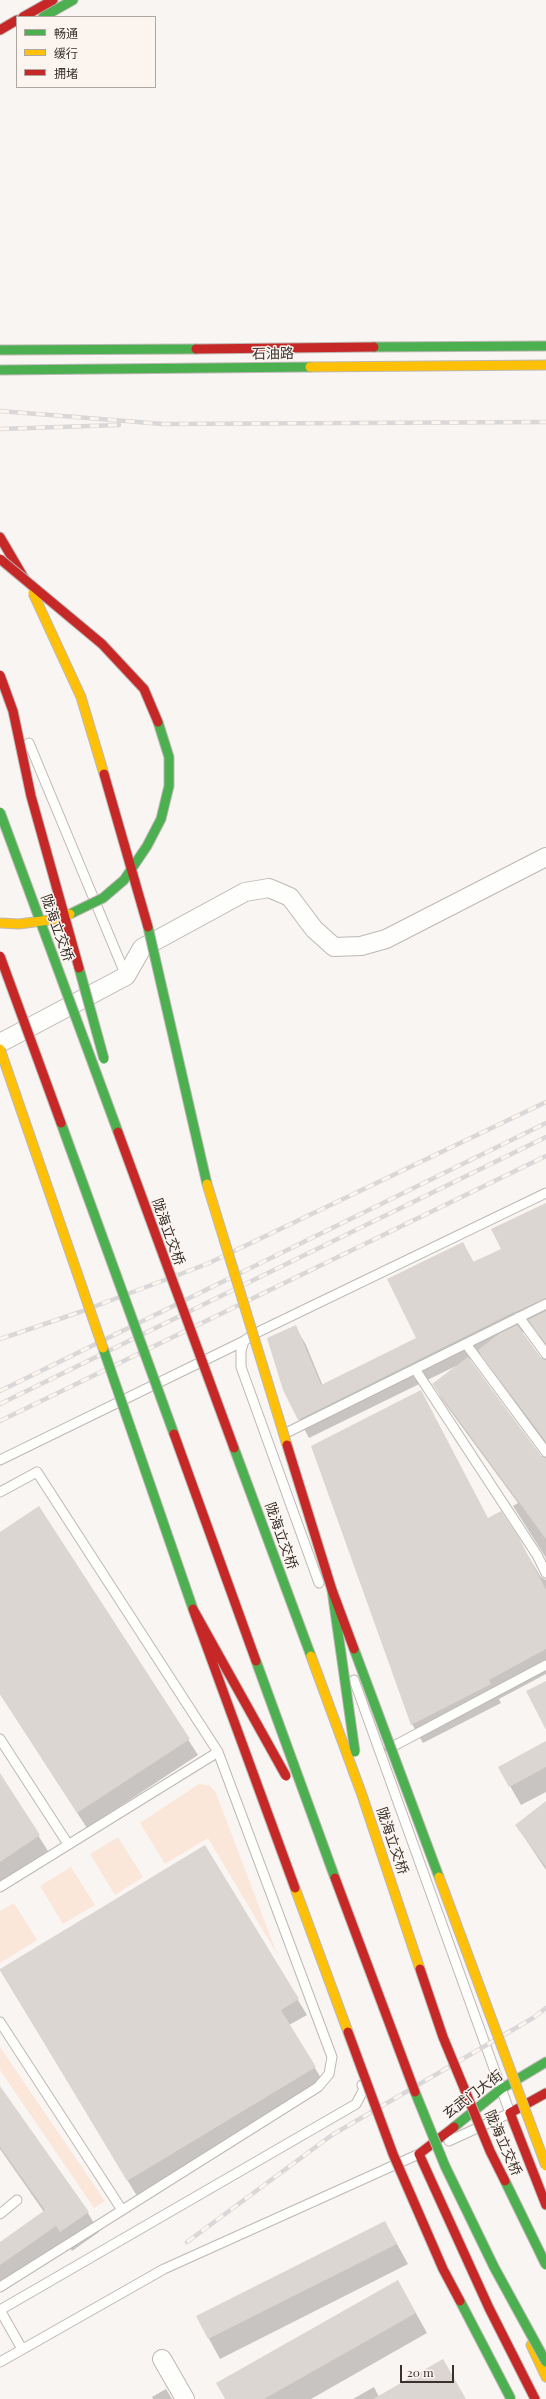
<!DOCTYPE html>
<meta charset="utf-8">
<style>
body{margin:0}
#map{position:relative;width:546px;height:2399px;overflow:hidden;background:#f9f5f2;font-family:"Playfair Display","Noto Sans SC",serif}
canvas{display:block}
.legend{position:absolute;left:16px;top:16px;width:140px;height:72px;box-sizing:border-box;background:#fcf4ef;border:1px solid #aea6a1;margin:0;padding:5px 7px;list-style:none;font-size:12px;color:#39312c}
.legend li{display:flex;align-items:center;gap:8px;height:20px}
.legend b{width:20px;border:1px solid #aea6a1}
.scale{position:absolute;left:400px;top:2365px;width:54px;height:18px;box-sizing:border-box;border:2px solid #39312c;border-top:0;padding-left:5px;font-size:12px;line-height:14px;white-space:nowrap;color:#39312c;-webkit-text-stroke:3px #fcf4ef;paint-order:stroke}
</style>
<div id="map">
<canvas width="546" height="2399"></canvas>
<ul class="legend">
<li><b style="height:5px;background:#4caf50"></b>畅通</li>
<li><b style="height:5px;background:#ffc107"></b>缓行</li>
<li><b style="height:5px;background:#c62828"></b>拥堵</li>
</ul>
<div class="scale">20 m</div>
</div>
<script>
const context = document.querySelector('canvas').getContext('2d');
context.lineJoin = 'round';
function paint(path, color) { context.fillStyle = color; context.fill(path, 'evenodd'); }
const toPath = rows => new Path2D(rows.map(r => 'M' + r).join(''));
function trace(path, color, width, dash) { context.strokeStyle = color; context.lineWidth = width; context.lineCap = dash ? 'butt' : 'round'; context.setLineDash(dash || []); context.stroke(path); }
function label(font, color, halo, rows, align = 'center') {
  context.font = font + ' "Playfair Display","Noto Sans SC",serif'; context.lineWidth = 3; context.setLineDash([]); context.textBaseline = 'middle'; context.strokeStyle = halo; context.fillStyle = color; for (const [text, x, y, turn = 0] of rows) {
    context.save(); context.translate(x, y); context.rotate((+turn || 0) * Math.PI / 180); context.textAlign = isNaN(turn) ? turn : align; if (halo) context.strokeText(text, 0, 0); context.fillText(text, 0, 0); context.restore();
  }
}
paint(toPath([
 [199,1784,209,1785,216,1793,277,1954,208,1838,165,1864,140,1823],
 [118,1837,143,1877,115,1895,90,1854],
 [71,1867,95,1905,63,1924,40,1886],
 [14,1903,37,1940,0,1963,0,1911],
 [0,2047,105,2201,94,2208,0,2070]
]), '#fae7d9');
paint(toPath([
 [546,1204,546,1346,534,1328,522,1333,541,1358,546,1359,546,1444,481,1354,469,1360,541,1456,546,1457,546,1558,513,1506,518,1503,443,1401,433,1384,456,1366,309,1438,299,1419,295,1326,306,1345,323,1386,417,1339,463,1243,474,1263,502,1249],
 [39,1508,198,1755,87,1828,0,1694,0,1533],
 [501,1512,541,1577,546,1580,546,1674,499,1699,501,1703,423,1743,412,1724,488,1519],
 [546,1742,546,1792,521,1805,499,1767],
 [0,1775,48,1851,0,1883],
 [546,1803,546,1870,516,1825],
 [205,1846,307,2015,289,2025,324,2083,137,2196,0,1970],
 [0,2087,88,2213,99,2232,72,2251,68,2245,0,2292,0,2243,44,2212,0,2149],
 [385,2222,408,2264,220,2359,197,2317],
 [398,2281,427,2333,311,2399,226,2399],
 [374,2387,379,2397,465,2399,353,2399],
 [166,2389,172,2399,153,2399,152,2397]
]), '#0003');
paint(toPath([
 [546,1203,546,1298,506,1316,298,1420,283,1390,267,1338,296,1325,321,1385,416,1338,387,1279,463,1242,473,1262,501,1249,491,1229],
 [546,1311,546,1344,528,1320],
 [517,1325,541,1358,546,1360,546,1442,478,1350,500,1333],
 [468,1357,541,1456,546,1458,546,1539,432,1384],
 [421,1390,488,1518,501,1511,518,1536,546,1590,546,1649,489,1680,491,1684,411,1725,311,1446],
 [39,1506,190,1739,77,1813,0,1694,0,1532],
 [546,1681,546,1730,526,1691],
 [546,1741,546,1767,509,1787,498,1767],
 [0,1773,40,1835,0,1862],
 [546,1801,546,1867,515,1825],
 [205,1845,299,1999,281,2010,316,2067,127,2181,0,1969],
 [0,2086,89,2212,60,2232,56,2226,0,2265,0,2242,45,2210,0,2147],
 [385,2221,397,2244,208,2339,196,2316],
 [398,2280,416,2313,264,2399,225,2399,216,2383],
 [443,2359,466,2399,373,2399]
]), '#dbd6d2');
const lane = toPath([
 [29,743,126,976],
 [519,1317,546,1354],
 [466,1344,546,1452],
 [415,1369,537,1555,546,1573],
 [284,1434,546,1304],
 [0,1460,244,1341],
 [0,1492,37,1472,218,1752,332,2057,329,2074,318,2087,0,2287],
 [319,1583,241,1367,241,1351,244,1341,254,1334,546,1193],
 [354,1680,510,2113,449,2141],
 [0,1739,68,1844],
 [390,1748,546,1665],
 [0,1887,218,1752],
 [0,2022,122,2210],
 [0,2214,17,2200],
 [22,2349,0,2310,356,2104,364,2089,362,2085],
 [0,2362,164,2269,419,2154]
]);
const street = toPath([
 [0,1043,126,976,142,948,245,892,269,888,290,897,314,929,334,947,361,946,386,939,546,857],
 [162,2359,185,2399]
]);
const fast = toPath([
 [43,17,73,0],
 [374,347,546,346],
 [0,350,196,349],
 [0,370,310,367],
 [454,2127,501,2089,546,2062]
]);
const slow = toPath([
 [310,367,546,365],
 [531,2345,546,2377]
]);
const jam = toPath([
 [23,17,53,0],
 [0,30,17,20],
 [196,349,374,347],
 [0,537,24,578],
 [546,2093,510,2113,546,2205],
 [454,2127,419,2154,489,2308,535,2399]
]);
trace(lane, '#bdb8b4', 11);
trace(street, '#bdb8b4', 20);
trace(fast, '#bdb8b4', 11);
trace(slow, '#bdb8b4', 11);
trace(jam, '#bdb8b4', 11);
trace(lane, '#fefefd', 9);
trace(street, '#fefefd', 18);
trace(fast, '#4caf50', 9);
trace(slow, '#ffc107', 9);
trace(jam, '#c62828', 9);
const rail = toPath([
 [0,411,163,424,546,422],
 [0,429,119,425],
 [0,1339,80,1312,207,1264,546,1102],
 [0,1391,546,1123],
 [0,1404,546,1137],
 [0,1421,546,1156],
 [187,2242,332,2135,533,2018,546,2008]
]);
trace(rail, '#d9d7d7', 4.5);
trace(rail, '#fcf4ef', 3, [9]);
const fastBridge = toPath([
 [0,812,118,1132],
 [70,914,103,898,124,880,147,846,161,819,169,786,169,757,158,722],
 [148,927,207,1184],
 [79,968,104,1059],
 [61,1123,174,1434],
 [103,1348,193,1609],
 [234,1448,311,1656],
 [332,1590,355,1752],
 [354,1649,439,1877],
 [256,1661,335,1878],
 [415,2092,445,2166,494,2267,546,2362],
 [505,2181,546,2265],
 [460,2301,511,2399]
]);
const slowBridge = toPath([
 [33,593,81,697,104,774],
 [0,923,19,924,57,919,70,914],
 [0,1049,103,1348],
 [207,1184,287,1445],
 [311,1656,362,1795,420,1969],
 [439,1877,546,2166],
 [295,1888,348,2032]
]);
const jamBridge = toPath([
 [0,559,102,644,144,689,158,722],
 [0,675,13,711,31,796,79,968],
 [104,774,148,927],
 [0,956,61,1123],
 [118,1132,234,1448],
 [174,1434,256,1661],
 [287,1445,332,1590,354,1649],
 [193,1609,295,1888],
 [194,1611,286,1776],
 [335,1878,415,2092],
 [420,1969,443,2037,490,2151,505,2181],
 [348,2032,393,2154,443,2269,460,2301]
]);
trace(fastBridge, '#bdb8b4', 11, []);
trace(slowBridge, '#bdb8b4', 11, []);
trace(jamBridge, '#bdb8b4', 11, []);
trace(fastBridge, '#4caf50', 9);
trace(slowBridge, '#ffc107', 9);
trace(jamBridge, '#c62828', 9);
label('14px', '#39312c', '#fcf4ef', [
 ["石油路",273,354,-1],
 ["陇海立交桥",57,928,70],
 ["陇海立交桥",168,1232,70],
 ["陇海立交桥",281,1536,70],
 ["陇海立交桥",392,1841,71],
 ["玄武门大街",473,2095,-37],
 ["陇海立交桥",503,2143,66]
]);
</script>
